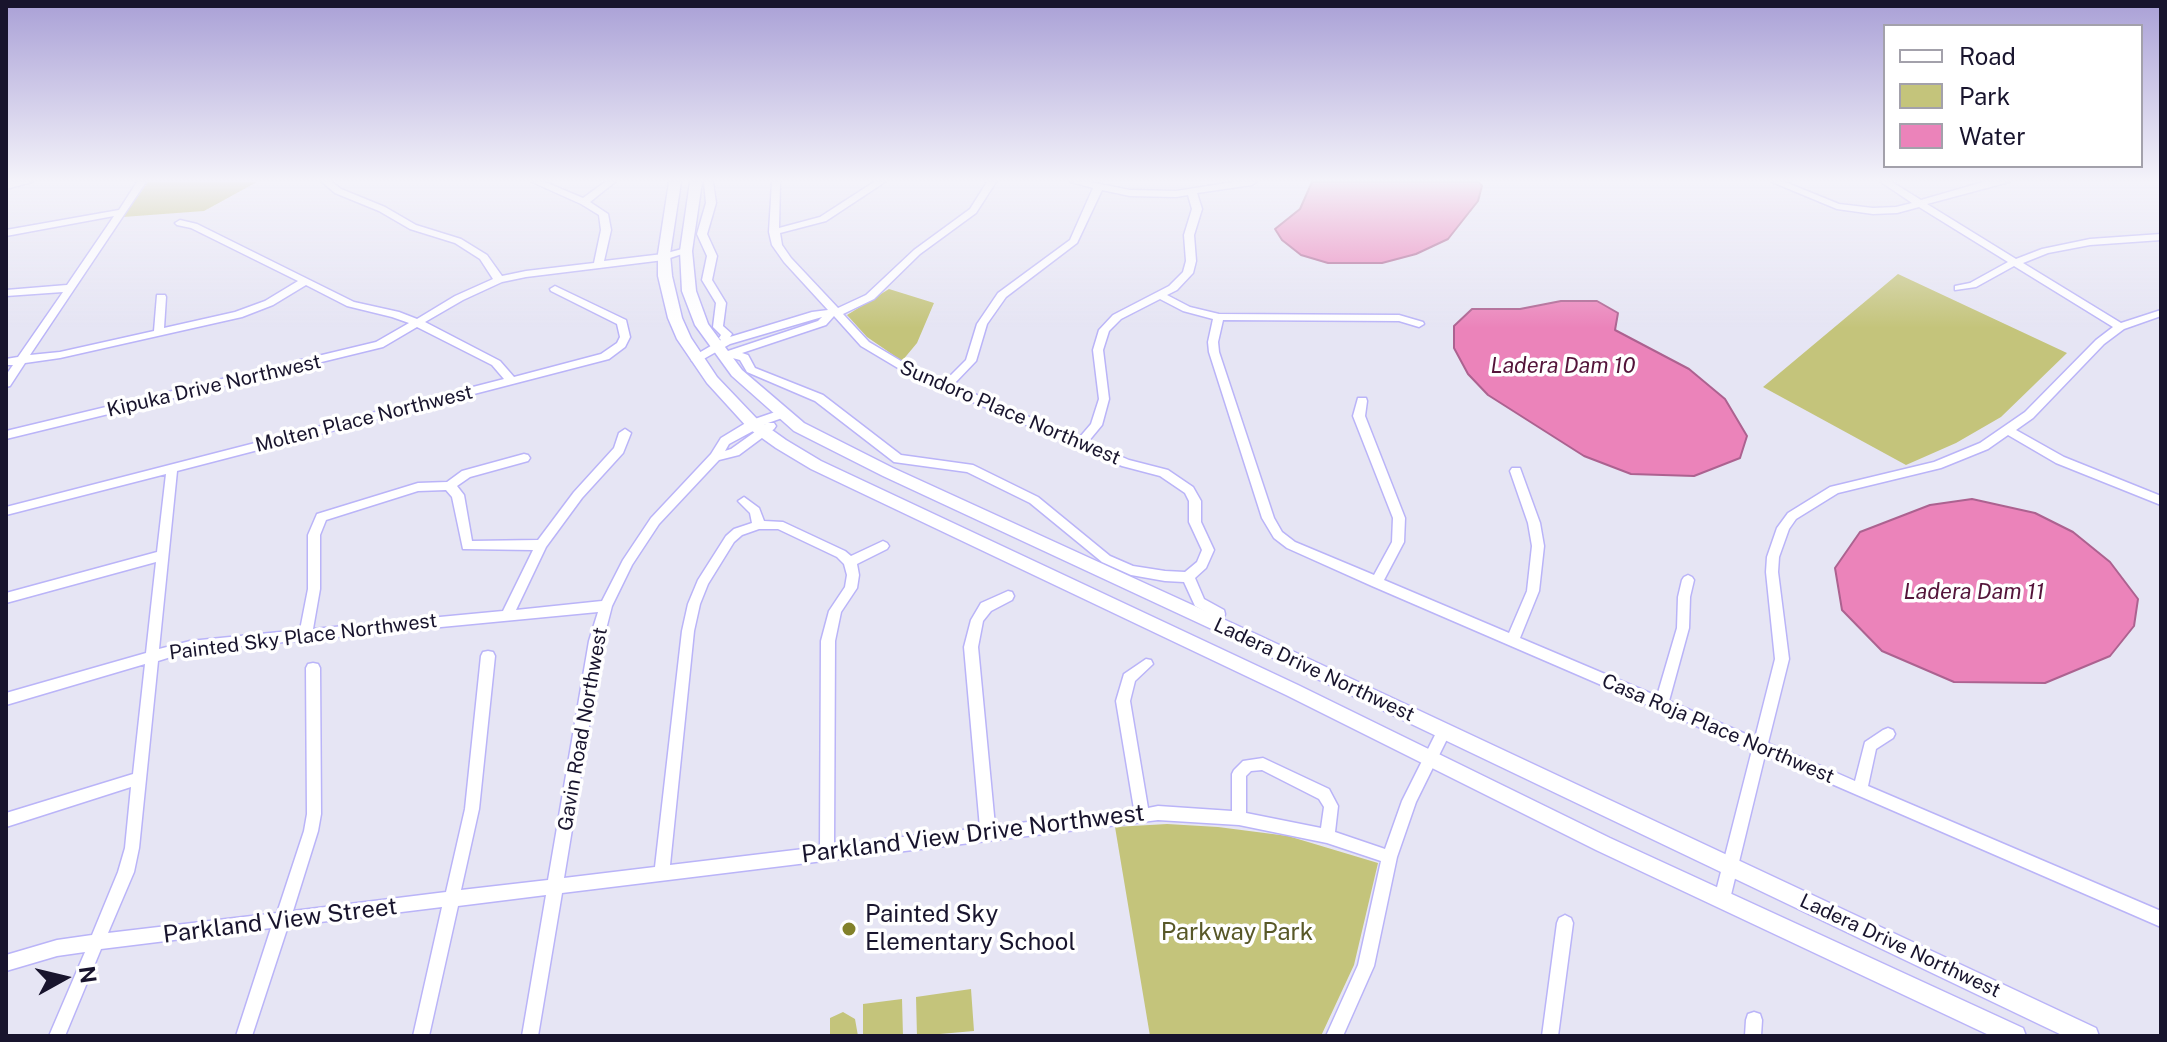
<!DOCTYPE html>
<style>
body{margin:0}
#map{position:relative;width:2167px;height:1042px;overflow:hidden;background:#e6e5f4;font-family:"Public Sans",sans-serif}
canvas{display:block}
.frame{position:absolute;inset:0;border:8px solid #18142d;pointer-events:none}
.legend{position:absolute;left:1883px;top:24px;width:260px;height:144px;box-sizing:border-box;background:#fff;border:2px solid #a3a1ab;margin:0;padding:10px 14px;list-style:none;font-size:24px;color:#18142d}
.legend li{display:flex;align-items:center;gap:16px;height:40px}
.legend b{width:40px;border:2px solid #a3a1ab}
.north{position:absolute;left:24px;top:938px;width:80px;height:80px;-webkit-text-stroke:6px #fff;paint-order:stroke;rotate:82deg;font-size:22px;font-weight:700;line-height:32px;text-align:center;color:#18142d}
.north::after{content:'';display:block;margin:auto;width:28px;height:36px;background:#18142d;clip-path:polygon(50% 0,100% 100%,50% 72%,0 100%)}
</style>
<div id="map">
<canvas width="2167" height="1042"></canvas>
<div class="frame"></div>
<ul class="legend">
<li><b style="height:10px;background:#fff"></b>Road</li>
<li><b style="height:22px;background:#c4c47b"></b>Park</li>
<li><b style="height:22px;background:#eb83ba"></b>Water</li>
</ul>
<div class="north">N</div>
</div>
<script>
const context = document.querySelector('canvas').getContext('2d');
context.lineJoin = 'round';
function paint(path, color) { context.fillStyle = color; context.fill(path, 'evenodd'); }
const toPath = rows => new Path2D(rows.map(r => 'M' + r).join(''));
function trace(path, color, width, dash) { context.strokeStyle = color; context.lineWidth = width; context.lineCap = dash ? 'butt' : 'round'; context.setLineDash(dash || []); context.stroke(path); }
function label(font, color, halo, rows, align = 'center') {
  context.font = font + ' "Public Sans",sans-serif'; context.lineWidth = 7; context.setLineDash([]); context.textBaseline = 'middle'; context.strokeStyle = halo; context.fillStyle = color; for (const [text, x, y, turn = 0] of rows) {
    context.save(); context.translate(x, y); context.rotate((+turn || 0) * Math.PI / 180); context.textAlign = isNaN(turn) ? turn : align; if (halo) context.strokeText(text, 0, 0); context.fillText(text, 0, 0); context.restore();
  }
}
paint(toPath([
 [148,182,257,182,204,211,123,217],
 [1898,274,2067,353,2001,417,1956,443,1906,465,1763,387],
 [889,289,934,303,917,343,902,361,867,337,847,315],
 [1167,824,1218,827,1288,836,1378,863,1354,965,1321,1036,1150,1036,1115,827],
 [971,989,974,1031,917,1036,916,997],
 [902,999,903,1036,863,1036,863,1004],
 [843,1012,855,1019,858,1036,830,1036,830,1018]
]), '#c4c47b');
const water = toPath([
 [1312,182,1479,182,1482,186,1478,201,1448,239,1416,254,1382,263,1328,263,1301,255,1282,240,1275,229,1300,209,1312,182],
 [1561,301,1597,301,1618,313,1615,330,1689,369,1725,399,1747,436,1740,458,1694,476,1631,474,1584,456,1488,395,1468,374,1454,348,1454,326,1472,309,1520,309,1561,301],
 [1972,499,2035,513,2073,532,2110,562,2138,599,2134,626,2110,656,2045,683,1954,682,1882,651,1842,610,1835,568,1860,532,1930,505,1972,499]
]);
paint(water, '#eb83ba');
trace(water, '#ac6290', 2);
const minor = toPath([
 [11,182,32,182,6,189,6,183,11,182],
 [137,182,146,182,30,355,60,352,154,331,157,295,165,295,166,297,164,328,235,312,265,301,298,281,191,228,177,225,175,223,180,220,197,224,354,302,399,312,417,319,455,296,493,279,480,259,455,243,410,229,379,211,335,193,322,182,332,182,341,189,385,207,416,225,461,239,487,255,502,276,526,271,594,263,601,230,599,215,581,204,532,182,545,182,583,198,605,182,615,182,590,202,608,214,611,230,604,261,663,254,686,248,691,251,664,260,526,277,502,282,463,300,425,322,500,361,514,377,601,354,617,343,620,337,617,324,551,291,550,289,555,286,626,320,630,337,625,347,609,359,177,471,159,649,190,641,300,630,308,589,308,535,317,514,418,483,447,482,462,471,524,454,528,455,530,458,528,461,470,477,457,486,464,495,472,541,538,540,574,492,614,448,619,433,625,429,631,433,623,453,582,498,546,547,516,610,602,601,623,560,651,518,711,454,721,438,749,421,781,410,785,411,787,414,785,417,768,423,774,423,776,426,774,429,739,455,719,460,659,524,632,565,612,606,603,641,564,878,655,867,682,631,688,604,698,580,726,536,734,529,752,523,750,513,738,501,744,497,759,508,764,521,783,522,845,551,851,556,883,541,887,543,889,546,887,549,857,564,859,575,857,588,841,612,835,641,834,845,980,828,964,647,971,620,981,603,1008,591,1012,592,1014,596,1012,600,991,611,983,621,978,647,995,826,1134,809,1116,701,1124,674,1146,659,1151,660,1153,664,1135,681,1130,701,1148,808,1158,806,1232,811,1232,774,1234,770,1243,761,1263,758,1329,789,1338,806,1335,832,1385,849,1402,801,1439,727,1444,725,1449,727,1451,731,1416,802,1397,857,1374,966,1343,1036,1326,1036,1358,965,1381,861,1327,843,1239,825,1158,820,562,893,538,1036,522,1036,546,895,458,906,429,1036,413,1036,442,907,288,926,252,1036,236,1036,271,928,101,949,65,1036,49,1036,85,952,57,956,6,971,6,955,57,940,92,935,118,872,125,848,131,787,6,827,6,813,133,774,145,664,6,705,6,693,146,653,156,562,6,603,6,593,157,552,166,474,6,515,6,507,504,379,492,365,417,327,383,347,6,439,6,431,376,342,409,323,392,317,347,306,306,285,273,305,242,317,60,358,25,363,10,386,6,387,6,375,13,365,6,365,6,359,18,357,63,292,6,296,6,290,67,285,114,216,6,236,6,230,119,210,137,182],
 [766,424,731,449,725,451,729,444,766,424],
 [446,490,452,497,463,549,533,550,503,611,313,629,320,589,320,535,326,520,418,491,446,490],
 [759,529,778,529,837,557,844,564,847,575,845,587,829,611,821,641,820,847,670,865,694,631,700,604,708,584,734,542,742,535,759,529],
 [598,612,589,641,548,880,461,890,479,809,495,656,493,652,488,651,483,652,481,656,465,809,446,892,293,911,318,831,321,814,320,668,318,664,313,663,308,664,306,668,307,814,304,831,277,913,108,933,134,872,139,848,158,661,190,651,598,612],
 [1262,770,1319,799,1324,807,1321,828,1246,813,1246,776,1251,771,1262,770],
 [704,182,713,182,716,203,707,234,717,256,712,280,726,303,723,326,732,334,730,337,812,312,828,310,784,262,772,245,769,232,772,182,780,182,779,228,820,217,874,182,885,182,826,221,780,233,782,245,791,258,838,308,866,295,914,250,970,209,987,182,996,182,976,213,920,254,874,299,843,314,869,342,916,370,944,382,966,360,977,324,998,293,1070,240,1093,188,1071,182,1090,182,1130,190,1176,191,1233,182,1256,182,1252,185,1197,193,1202,209,1194,235,1196,261,1193,273,1177,290,1167,295,1190,307,1219,314,1399,315,1423,322,1424,324,1419,327,1399,321,1223,320,1218,342,1219,352,1274,518,1282,532,1295,542,1374,575,1392,542,1393,518,1353,416,1358,398,1366,398,1367,401,1365,416,1405,518,1404,542,1384,580,1509,633,1527,591,1532,546,1528,523,1510,471,1512,468,1520,468,1540,523,1544,546,1539,591,1520,638,1657,696,1677,628,1678,597,1682,580,1684,577,1688,575,1692,577,1694,580,1690,597,1689,628,1669,701,1755,738,1775,659,1766,572,1767,557,1777,528,1788,513,1830,487,1934,462,1980,443,2025,412,2096,340,2113,327,2014,266,1976,287,1955,290,1955,286,1970,283,2008,262,1919,207,1897,213,1873,214,1837,209,1772,182,1785,182,1839,204,1873,208,1896,207,1912,203,1881,182,1892,182,1921,200,1983,182,2009,182,1927,204,2016,259,2042,249,2090,239,2161,234,2161,240,2090,245,2048,253,2023,263,2121,323,2161,310,2161,316,2124,329,2104,344,2033,418,2016,430,2064,457,2161,496,2161,505,2056,463,2008,435,1988,449,1941,468,1838,493,1796,519,1789,529,1779,557,1778,572,1789,659,1768,743,1855,781,1865,742,1883,730,1888,728,1893,730,1895,734,1893,738,1876,749,1868,786,2161,911,2161,927,1765,755,1730,899,1727,904,1722,906,1717,904,1714,899,1752,750,1372,586,1287,548,1274,538,1262,518,1209,352,1208,342,1213,319,1183,311,1160,299,1121,319,1109,331,1103,350,1109,399,1102,425,1088,442,1129,460,1168,470,1193,487,1201,501,1201,522,1214,550,1206,568,1195,578,1204,599,1224,610,1225,614,1224,618,1219,619,1195,606,1184,582,1165,581,1131,575,1102,562,1030,503,967,472,894,462,815,401,747,372,740,360,725,356,724,354,725,352,818,321,822,317,730,344,700,361,692,361,691,359,692,357,721,340,719,338,721,335,713,327,716,303,702,280,707,256,697,234,706,203,704,182],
 [1102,190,1130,196,1176,197,1188,195,1192,209,1184,235,1186,261,1183,272,1169,286,1113,315,1099,330,1093,350,1099,399,1091,424,1079,438,953,385,976,361,987,324,1006,297,1077,243,1102,190],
 [834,316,861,346,908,374,1122,466,1160,476,1185,493,1189,501,1189,522,1202,550,1197,562,1185,572,1165,571,1133,566,1110,556,1038,497,973,465,901,455,823,395,755,368,748,355,742,353,826,325,834,316],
 [1565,915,1571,918,1573,923,1558,1036,1542,1036,1557,923,1559,918,1565,915],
 [1754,1012,1760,1014,1762,1020,1761,1036,1745,1036,1746,1020,1748,1014,1754,1012]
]);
const major = toPath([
 [669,182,681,182,670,254,672,276,682,318,691,338,717,377,758,420,786,440,821,461,1298,685,1610,838,2023,1028,2026,1036,1991,1036,1596,850,1286,695,811,469,776,448,748,428,707,383,677,339,668,318,658,276,658,254,669,182],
 [690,182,702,182,692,251,696,291,708,324,742,370,804,423,893,468,1258,635,2096,1028,2099,1036,2064,1036,1246,645,883,476,794,431,732,376,695,325,682,291,680,251,690,182]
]);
trace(minor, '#bab4f8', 3);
trace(major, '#bab4f8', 3);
paint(minor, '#fff');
paint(major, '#fff');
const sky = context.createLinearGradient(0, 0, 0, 328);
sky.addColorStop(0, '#a9a0d6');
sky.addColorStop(0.55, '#f4f3fa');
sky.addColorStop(1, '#f4f3fa00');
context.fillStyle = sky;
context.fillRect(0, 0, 2167, 328);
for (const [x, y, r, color] of [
 [849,929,8,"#82812a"]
]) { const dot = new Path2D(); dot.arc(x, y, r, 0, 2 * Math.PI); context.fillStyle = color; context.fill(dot); trace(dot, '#fff', 3); }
label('20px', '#18142d', '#fff', [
 ["Kipuka Drive Northwest",214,386,-13],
 ["Sundoro Place Northwest",1010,413,23],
 ["Molten Place Northwest",364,419,-14],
 ["Painted Sky Place Northwest",303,637,-7],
 ["Ladera Drive Northwest",1314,670,25],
 ["Gavin Road Northwest",583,729,-80],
 ["Casa Roja Place Northwest",1718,729,23],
 ["Ladera Drive Northwest",1900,946,25]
]);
label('italic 22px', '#54143a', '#fff', [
 ["Ladera Dam 10",1563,366],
 ["Ladera Dam 11",1974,592]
]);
label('24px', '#18142d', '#fff', [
 ["Parkland View Drive Northwest",973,834,-7],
 ["Parkland View Street",280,921,-7]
]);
label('24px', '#18142d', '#fff', [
 ["Painted Sky",865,915],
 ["Elementary School",865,943]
], 'left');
label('24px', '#585828', '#fff', [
 ["Parkway Park",1237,933]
]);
</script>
